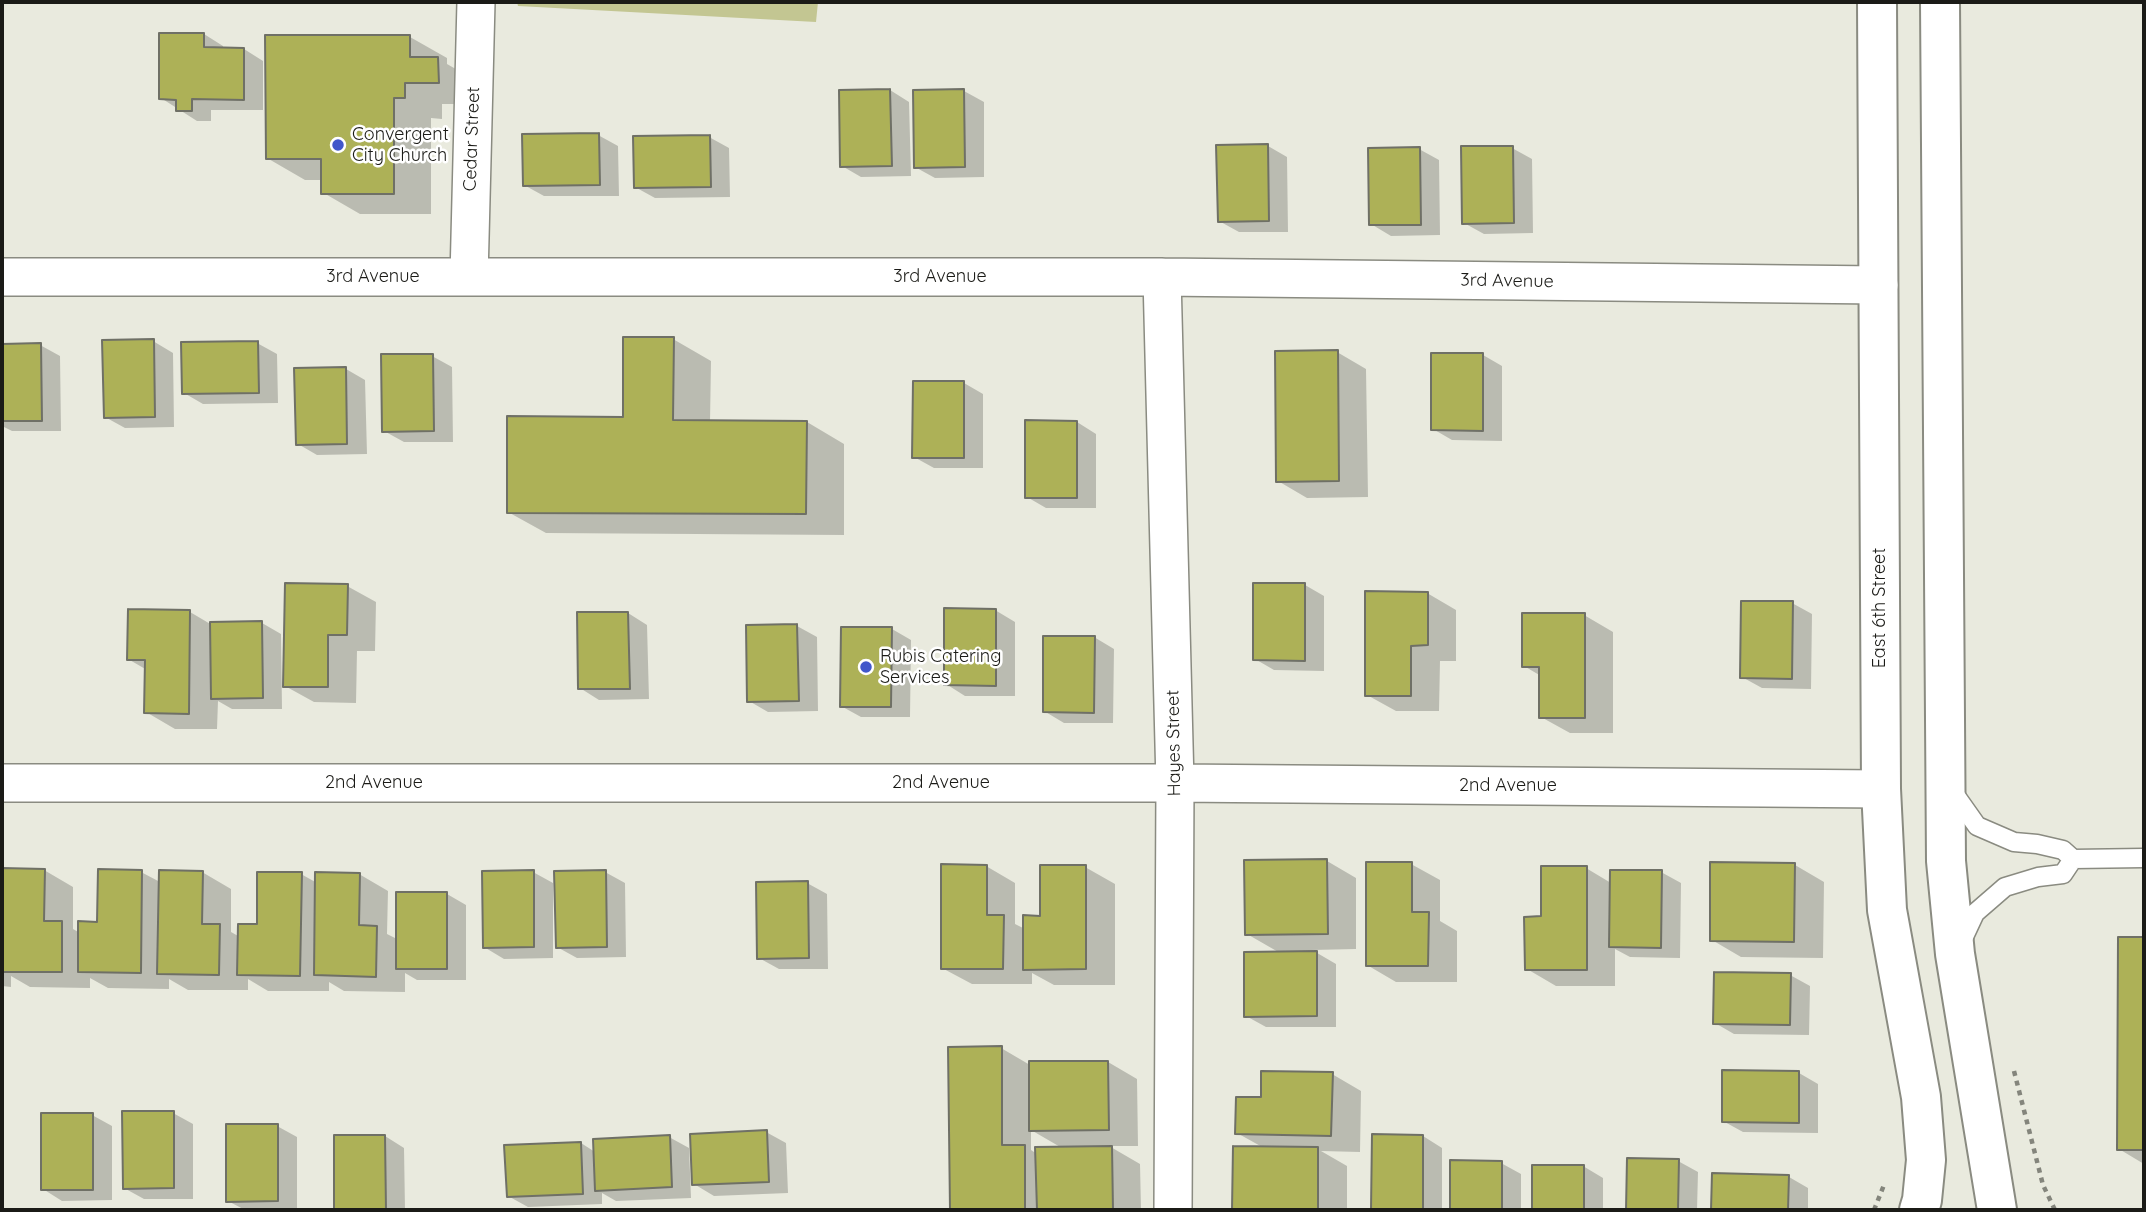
<!DOCTYPE html>
<style>
body{margin:0}
#map{position:relative;width:2146px;height:1212px;overflow:hidden;background:#e9eade;font-family:Quicksand,sans-serif}
canvas{display:block}
.frame{position:absolute;inset:0;border:4px solid #1b1b17;pointer-events:none}
</style>
<div id="map">
<canvas width="2146" height="1212"></canvas>
<div class="frame"></div>
</div>
<script>
const context = document.querySelector('canvas').getContext('2d');
context.lineJoin = 'round';
function paint(path, color) { context.fillStyle = color; context.fill(path, 'evenodd'); }
const toPath = rows => new Path2D(rows.map(r => 'M' + r).join(''));
function trace(path, color, width, dash) { context.strokeStyle = color; context.lineWidth = width; context.lineCap = dash ? 'butt' : 'round'; context.setLineDash(dash || []); context.stroke(path); }
function label(font, color, halo, rows, align = 'center') {
  context.font = font + ' Quicksand,sans-serif'; context.lineWidth = 5; context.setLineDash([]); context.textBaseline = 'middle'; context.strokeStyle = halo; context.fillStyle = color; for (const [text, x, y, turn = 0] of rows) {
    context.save(); context.translate(x, y); context.rotate((+turn || 0) * Math.PI / 180); context.textAlign = isNaN(turn) ? turn : align; if (halo) context.strokeText(text, 0, 0); context.fillText(text, 0, 0); context.restore();
  }
}
paint(toPath([
 [517,2,818,2,816,22,518,6]
]), '#c3c692');
paint(toPath([
 [204,34,223,46,223,49,244,49,263,61,263,110,211,110,211,121,197,121,161,98],
 [410,37,447,58,447,64,475,80,476,104,442,104,442,119,431,118,431,214,360,214,322,192,322,180,305,180,267,158],
 [890,90,909,102,911,176,861,177,842,166],
 [964,91,984,102,984,177,935,178,915,167],
 [598,135,618,146,619,196,544,196,524,185],
 [709,137,729,148,730,197,655,198,635,187],
 [1268,146,1287,157,1288,232,1239,232,1219,221],
 [1512,148,1532,159,1533,233,1484,234,1464,223],
 [1419,149,1439,160,1440,235,1391,236,1371,224],
 [673,339,711,361,710,422,807,422,844,444,844,535,546,533,508,512,624,419],
 [153,341,173,353,174,427,125,428,105,417],
 [257,343,277,354,278,403,203,404,184,393],
 [2,345,40,345,60,356,61,431,12,431,2,426],
 [1337,352,1366,369,1368,497,1307,498,1278,481],
 [1483,355,1502,366,1502,441,1452,440,1433,429],
 [432,356,452,367,453,442,404,442,384,431],
 [346,369,365,380,367,454,317,455,298,444],
 [964,383,983,394,983,468,934,468,914,457],
 [1077,422,1096,434,1096,508,1046,508,1027,497],
 [1305,585,1324,596,1324,671,1274,670,1255,659],
 [347,586,376,602,375,651,357,651,356,703,314,702,285,686],
 [1427,593,1456,610,1456,661,1440,661,1439,711,1396,711,1367,695],
 [1792,603,1812,614,1811,689,1762,688,1742,677],
 [995,610,1015,622,1015,696,965,696,946,684],
 [190,612,212,625,262,623,281,634,282,709,232,709,218,701,217,729,175,729,146,712,147,670,128,659],
 [628,613,647,625,649,699,599,700,580,688],
 [1584,615,1613,632,1613,733,1570,733,1541,717,1541,676,1524,666],
 [797,626,817,637,818,711,768,712,749,701],
 [892,629,911,640,910,717,861,717,841,706],
 [1094,637,1114,649,1113,723,1064,723,1044,711],
 [1327,861,1356,878,1356,949,1312,950,1336,964,1336,1027,1266,1027,1246,1016,1280,953,1247,934],
 [1411,864,1440,880,1440,921,1457,931,1457,982,1396,982,1367,965],
 [1795,865,1824,882,1823,958,1741,957,1712,940],
 [986,866,1015,883,1015,924,1025,929,1042,917,1085,867,1115,884,1115,985,1054,985,1032,973,1032,984,972,984,942,968],
 [1586,868,1611,883,1661,872,1681,883,1680,958,1630,957,1615,949,1615,986,1556,986,1527,969,1543,918],
 [44,870,73,887,73,929,80,933,99,923,141,872,160,882,202,872,231,889,231,932,240,937,258,926,301,874,317,883,359,874,388,891,387,934,397,939,447,894,466,905,466,980,417,980,405,973,405,992,344,991,329,982,329,991,268,991,248,979,248,990,188,990,169,979,169,989,108,988,90,978,90,988,30,987,11,976,11,987,2,986,2,880],
 [533,872,553,883,553,958,504,959,484,947],
 [605,872,625,883,626,957,577,958,557,947],
 [807,883,827,894,828,969,779,969,759,958],
 [2120,939,2144,939,2144,1164,2119,1149],
 [1790,975,1810,986,1809,1035,1734,1034,1715,1023],
 [1001,1048,1030,1065,1108,1062,1137,1079,1138,1146,1109,1146,1140,1164,1141,1210,952,1210,950,1049],
 [1031,1130,1062,1148,1037,1154,1031,1150],
 [1799,1073,1818,1084,1818,1133,1743,1132,1723,1121],
 [1332,1074,1361,1091,1360,1152,1321,1151,1347,1166,1347,1210,1234,1210,1235,1148,1264,1148,1237,1133,1262,1099],
 [173,1113,193,1124,193,1199,144,1199,124,1188],
 [92,1115,112,1126,112,1200,62,1201,43,1189],
 [277,1126,297,1137,297,1210,245,1210,228,1201],
 [766,1132,786,1143,788,1193,714,1196,694,1184],
 [335,1136,385,1136,404,1148,405,1210,336,1210],
 [1373,1136,1423,1136,1442,1148,1442,1210,1373,1210],
 [669,1137,689,1148,691,1198,616,1201,602,1193,602,1204,528,1207,508,1196,581,1143,595,1152],
 [1629,1160,1678,1161,1698,1172,1697,1210,1628,1210],
 [1452,1162,1501,1163,1521,1174,1521,1210,1452,1210],
 [1534,1166,1583,1166,1603,1178,1603,1210,1534,1210],
 [1714,1175,1789,1177,1808,1188,1808,1210,1713,1210]
]), '#0003');
const building = toPath([
 [159,33,204,33,204,47,244,48,244,100,192,99,192,111,176,111,176,100,159,99,159,33],
 [265,35,410,35,410,57,438,57,439,83,405,83,405,98,394,98,394,194,321,194,321,159,266,159,265,35],
 [890,89,892,166,840,167,839,90,890,89],
 [964,89,965,167,914,168,913,90,964,89],
 [599,133,600,185,523,186,522,134,599,133],
 [710,135,711,187,634,188,633,136,710,135],
 [1268,144,1269,221,1218,222,1216,145,1268,144],
 [1461,146,1513,146,1514,223,1462,224,1461,146],
 [1420,147,1421,225,1369,225,1368,148,1420,147],
 [623,337,674,337,673,420,807,421,806,514,507,513,507,416,623,417,623,337],
 [154,339,155,417,104,418,102,340,154,339],
 [258,341,259,393,182,394,181,342,258,341],
 [41,343,42,421,2,421,2,344,41,343],
 [1338,350,1339,481,1276,482,1275,351,1338,350],
 [1431,353,1483,353,1483,431,1431,430,1431,353],
 [381,354,433,354,434,431,382,432,381,354],
 [346,367,347,444,296,445,294,368,346,367],
 [913,381,964,381,964,458,912,458,913,381],
 [1025,420,1077,421,1077,498,1025,498,1025,420],
 [285,583,348,584,347,635,328,635,328,687,283,687,285,583],
 [1253,583,1305,583,1305,661,1253,660,1253,583],
 [1365,591,1428,592,1428,645,1411,646,1411,696,1365,696,1365,591],
 [1741,601,1793,601,1792,679,1740,678,1741,601],
 [944,608,996,609,996,686,944,685,944,608],
 [128,609,190,610,189,714,144,713,145,660,127,660,128,609],
 [577,612,628,612,630,689,578,689,577,612],
 [1522,613,1585,613,1585,718,1539,718,1539,667,1522,667,1522,613],
 [262,621,263,698,211,699,210,622,262,621],
 [797,624,799,701,747,702,746,625,797,624],
 [841,627,892,627,891,707,840,707,841,627],
 [1043,636,1095,636,1094,713,1043,712,1043,636],
 [1327,859,1328,934,1245,935,1244,860,1327,859],
 [1366,862,1412,862,1412,912,1429,912,1428,966,1366,966,1366,862],
 [1710,862,1795,863,1794,942,1710,941,1710,862],
 [941,864,987,865,987,915,1004,915,1003,969,941,969,941,864],
 [1040,865,1086,865,1086,969,1023,970,1023,915,1040,916,1040,865],
 [1541,866,1587,866,1587,970,1525,970,1524,917,1541,916,1541,866],
 [2,868,45,869,44,921,62,921,62,972,2,972,2,868],
 [98,869,142,870,141,973,78,972,78,921,97,922,98,869],
 [159,870,203,871,202,924,220,924,219,975,157,974,159,870],
 [534,870,534,947,483,948,482,871,534,870],
 [606,870,607,947,556,948,554,871,606,870],
 [1610,870,1662,870,1661,948,1609,947,1610,870],
 [257,872,302,872,300,976,237,975,238,924,257,924,257,872],
 [315,872,360,873,359,925,377,926,376,977,314,975,315,872],
 [808,881,809,958,757,959,756,882,808,881],
 [396,892,447,892,447,969,396,969,396,892],
 [2118,937,2144,937,2144,1150,2117,1150,2118,937],
 [1317,951,1317,1016,1244,1017,1244,952,1317,951],
 [1714,972,1791,973,1790,1025,1713,1024,1714,972],
 [1002,1046,1002,1145,1025,1145,1025,1210,950,1210,948,1047,1002,1046],
 [1029,1061,1108,1061,1109,1130,1029,1131,1029,1061],
 [1722,1070,1799,1071,1799,1123,1722,1122,1722,1070],
 [1261,1071,1333,1072,1331,1136,1235,1134,1236,1097,1261,1097,1261,1071],
 [122,1111,174,1111,174,1188,123,1189,122,1111],
 [41,1113,93,1113,93,1190,41,1190,41,1113],
 [226,1124,278,1124,278,1201,226,1202,226,1124],
 [767,1130,769,1182,692,1185,690,1134,767,1130],
 [1372,1134,1423,1135,1423,1210,1371,1210,1372,1134],
 [334,1135,385,1135,386,1210,334,1210,334,1135],
 [670,1135,672,1187,595,1191,593,1139,670,1135],
 [581,1142,583,1194,507,1197,504,1145,581,1142],
 [1112,1146,1113,1210,1037,1210,1035,1147,1112,1146],
 [1233,1146,1318,1147,1318,1210,1232,1210,1233,1146],
 [1627,1158,1679,1159,1678,1210,1626,1210,1627,1158],
 [1450,1160,1502,1161,1502,1210,1450,1210,1450,1160],
 [1532,1165,1584,1165,1584,1210,1532,1210,1532,1165],
 [1712,1173,1789,1175,1788,1210,1711,1210,1712,1173]
]);
paint(building, '#adb157');
trace(building, '#6f7066', 2);
const service = toPath([
 [1953,792,1977,826,2014,842,2037,844,2063,850,2073,859,2144,858],
 [1961,943,1975,913,2005,887,2038,877,2063,874,2073,859]
]);
const minor = toPath([
 [2,277,1162,277,1879,285],
 [469,277,476,2],
 [1162,277,1175,783,1173,1210],
 [2,783,1175,783,1881,789]
]);
const tertiary = toPath([
 [1877,2,1881,789,1887,910,1921,1097,1926,1160,1922,1200,1919,1210],
 [1940,2,1946,861,1955,954,1997,1210]
]);
trace(service, '#8a8b81', 21);
trace(minor, '#8a8b81', 40);
trace(tertiary, '#8a8b81', 42);
trace(toPath([
 [2014,1071,2043,1185,2055,1210],
 [1874,1210,1884,1185]
]), '#84857c', 4.5, [5, 5]);
trace(service, '#fff', 18);
trace(minor, '#fff', 37);
trace(tertiary, '#fff', 38);
for (const [x, y, r, color] of [
 [338,145,7,"#4157ca"],
 [866,667,7,"#4157ca"]
]) { const dot = new Path2D(); dot.arc(x, y, r, 0, 2 * Math.PI); context.fillStyle = color; context.fill(dot); trace(dot, '#fff', 2.5); }
label('18px', '#1b1b17', '#fff', [
 ["Convergent",352,135],
 ["City Church",352,156],
 ["Rubis Catering",880,657],
 ["Services",880,678]
], 'left');
label('18px', '#1b1b17', '#fff', [
 ["Cedar Street",472,139,-88],
 ["3rd Avenue",373,277],
 ["3rd Avenue",940,277],
 ["3rd Avenue",1507,281,1],
 ["East 6th Street",1880,608,-90],
 ["Hayes Street",1174,743,-91],
 ["2nd Avenue",374,783],
 ["2nd Avenue",941,783],
 ["2nd Avenue",1508,786]
]);
</script>
